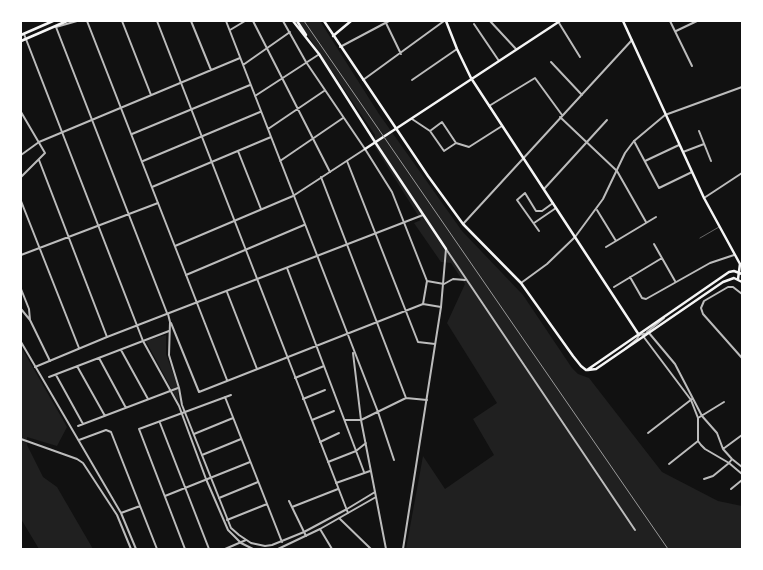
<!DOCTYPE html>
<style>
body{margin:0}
#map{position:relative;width:763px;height:570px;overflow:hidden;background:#111;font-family:"Fira Sans Condensed",sans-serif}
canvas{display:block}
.frame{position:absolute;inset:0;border:22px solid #fff;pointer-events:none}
</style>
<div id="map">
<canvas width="763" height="570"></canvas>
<div class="frame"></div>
</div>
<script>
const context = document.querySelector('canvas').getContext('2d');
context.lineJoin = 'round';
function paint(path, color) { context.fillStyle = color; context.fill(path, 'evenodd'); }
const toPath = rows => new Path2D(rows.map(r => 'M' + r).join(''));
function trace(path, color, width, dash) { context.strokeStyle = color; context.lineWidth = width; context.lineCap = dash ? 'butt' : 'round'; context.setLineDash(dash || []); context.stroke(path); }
paint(toPath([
 [298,21,320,21,379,114,462,231,523,295,572,368,578,374,589,378,662,472,718,501,742,506,742,549,406,549,423,456,445,489,494,455,473,419,497,403,447,323,465,284,451,263,441,262,414,223,421,220,375,147,375,135],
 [166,335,166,354,177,384,179,403,146,341],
 [21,347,67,427,57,446,27,437,27,445,43,477,57,487,93,549,39,549,21,519]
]), '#202020');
trace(toPath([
 [700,238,719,227]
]), '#bcbcbc', 0.5);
trace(toPath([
 [122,21,151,95],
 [191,21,211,70],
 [226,21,378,412,394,460],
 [253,21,330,172],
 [283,21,306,62,365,149,392,192,427,281,423,304],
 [490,21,516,49],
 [670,21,692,66],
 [386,23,401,54],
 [559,23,580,57],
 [474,24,499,61],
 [56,27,167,313],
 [230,30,245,21],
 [676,31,697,21],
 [551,62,582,95],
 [243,65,290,32],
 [363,80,444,21],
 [412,80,457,49],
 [255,96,318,55],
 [489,106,535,78,562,115],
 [21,112,45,153,21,177],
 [560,117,617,171,646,222],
 [412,119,430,131,444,151,456,143],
 [268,129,324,91],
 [430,131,442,122,456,143,469,147,502,126],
 [699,131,711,161],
 [132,134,250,85],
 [634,141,659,188,692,172],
 [238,151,261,209],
 [683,152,704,144],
 [21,155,39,142,240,58],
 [39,160,107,337],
 [143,161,260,112],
 [280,161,343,118],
 [347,161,418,342,435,344],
 [645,161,679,145],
 [321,177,406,398],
 [152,187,271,137],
 [544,189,607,120],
 [704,198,742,173],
 [21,201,79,348],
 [597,210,616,241],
 [534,223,556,208],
 [463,224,632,40],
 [539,231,517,200,525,193,536,211,542,211,553,203],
 [654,244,675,281],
 [606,247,656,217],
 [446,249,635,530],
 [21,255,158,203],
 [287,268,364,472],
 [186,275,304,225],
 [630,277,642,298,646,299,710,263,734,255],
 [427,281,444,284,453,279,465,280],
 [614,287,662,258],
 [21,289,29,309,30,320],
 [227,292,257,369],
 [742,294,733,287,728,287,704,301,701,308,703,314,742,358],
 [197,303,227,380],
 [21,309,30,320,50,361],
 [171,323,199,392,423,304,441,307],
 [649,333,675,364,702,416,717,433,723,449,732,459,742,467],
 [643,336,691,400,698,418,698,441,701,445,705,449,729,463,742,474],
 [21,342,121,513,136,549],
 [121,350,148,399],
 [353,353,361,420,375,492],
 [99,358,126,408],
 [77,366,105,416],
 [56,375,83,424],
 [49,377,169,331],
 [295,378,324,366],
 [225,397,282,542],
 [303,399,325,390],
 [698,418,724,402],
 [312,420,334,411],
 [345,420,361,420,406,398,427,400],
 [160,423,209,549],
 [78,426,178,388],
 [648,433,692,399],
 [194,434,233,418],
 [21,439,77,459,83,463,117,515,131,549],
 [79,440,106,430,111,432,157,549],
 [320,442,339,433],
 [723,449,742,435],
 [202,455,241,439],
 [328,462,356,451,366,443],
 [669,464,698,441],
 [704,479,713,476,729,463,732,459],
 [336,483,370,471],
 [731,489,742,480],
 [165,496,250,462],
 [219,498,258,482],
 [289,501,306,536],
 [292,507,338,489],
 [121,513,140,506],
 [227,520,267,504],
 [320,529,332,549],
 [185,549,139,429,231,395],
 [225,549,246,540]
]), '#bcbcbc', 2);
trace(toPath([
 [87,21,197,303],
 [157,21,348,513],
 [56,27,77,21],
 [24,34,143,341,179,406,206,479,228,530,241,543,253,549],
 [340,47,389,21],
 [175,246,293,196,365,149],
 [521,283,547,264,575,237,603,199,625,153,634,141,665,115,742,87],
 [168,314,170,322,169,355,179,388,182,405,231,528,239,535,251,543,265,546,272,545,304,532,347,509,375,492,386,549],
 [647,332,664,318],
 [625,349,637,339,639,335,648,333],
 [35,367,107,337,423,215],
 [339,518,371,549],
 [278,549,320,529,376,497],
 [403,549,441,307,446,249]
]), '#bcbcbc', 2);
trace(toPath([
 [446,21,457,49,471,78,639,335],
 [333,36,351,21],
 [375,142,446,249],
 [365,149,560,21]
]), '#f5f5f5', 2.5);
trace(toPath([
 [293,21,319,54,375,142],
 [297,21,306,35],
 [324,21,428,176,463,224,521,283,573,356,581,366,586,370],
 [623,21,704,198,740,264,738,279],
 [21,35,53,21],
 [21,41,67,21],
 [587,370,729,272,734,271,742,274],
 [588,370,596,369,723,282,734,278,742,282]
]), '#f5f5f5', 2.5);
trace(toPath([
 [304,21,668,549]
]), '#9a9a9a', 1);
</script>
